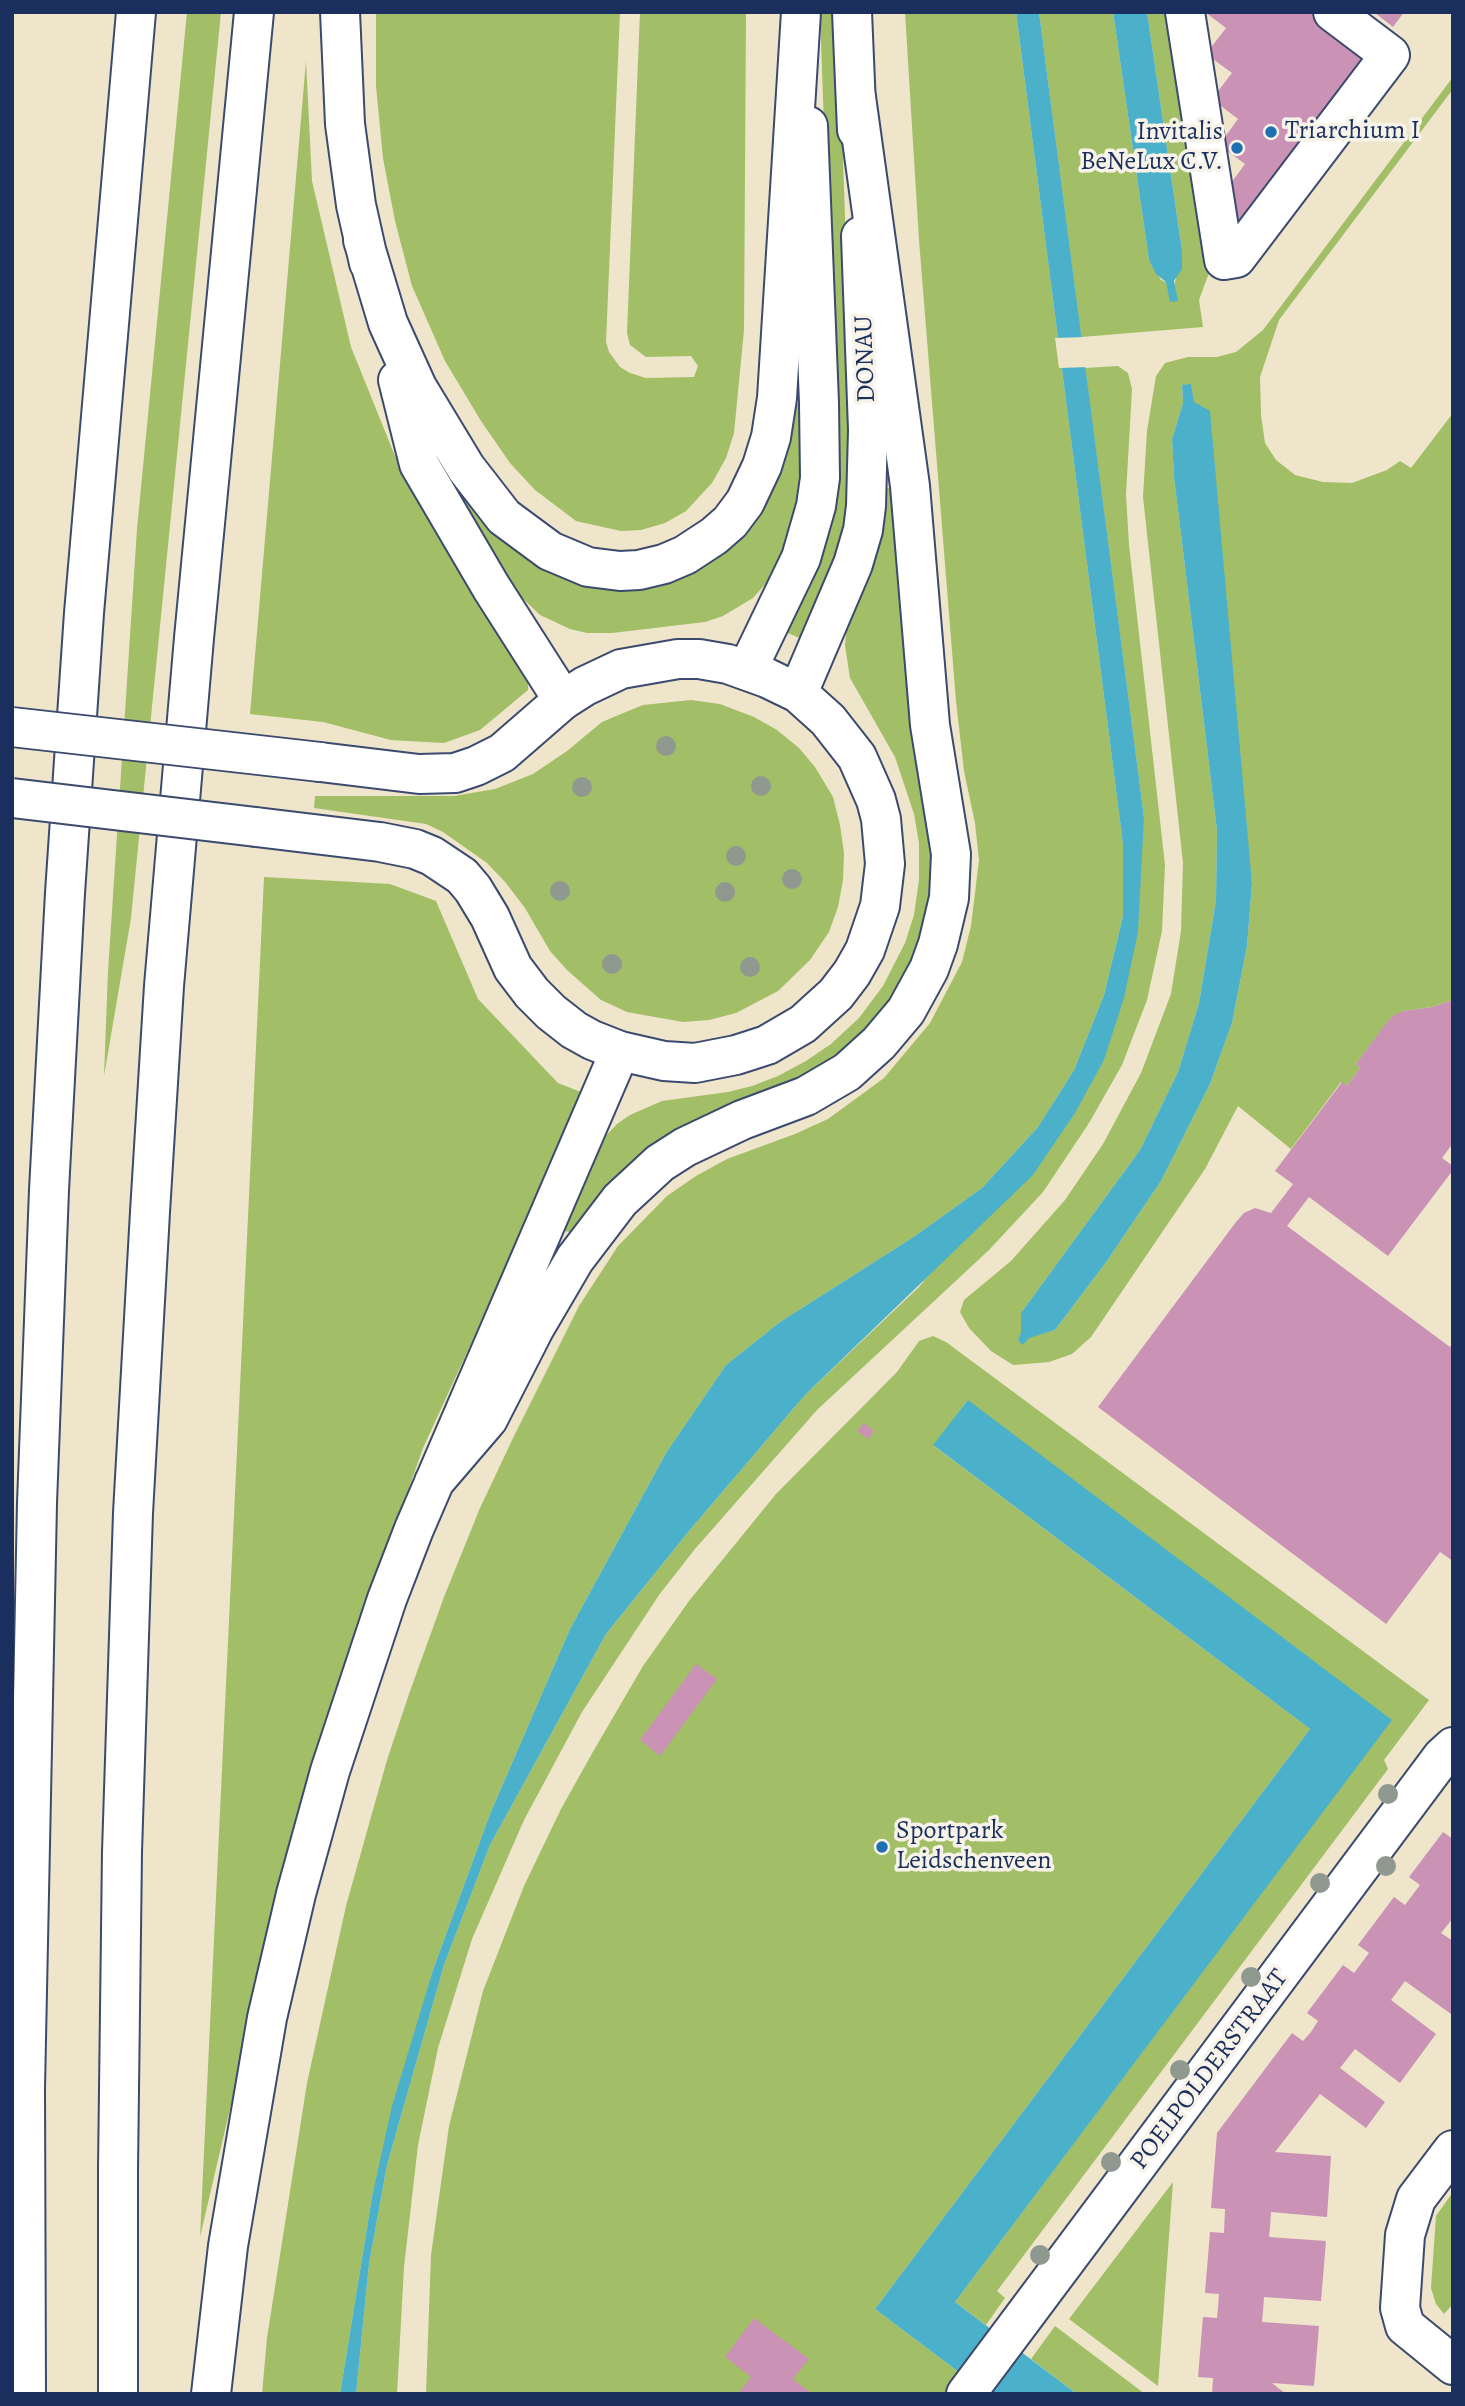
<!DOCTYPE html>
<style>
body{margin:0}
#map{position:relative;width:1465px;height:2406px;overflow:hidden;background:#eee5ca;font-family:Alegreya,serif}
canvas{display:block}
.frame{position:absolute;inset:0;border:14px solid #1b2f5e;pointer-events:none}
</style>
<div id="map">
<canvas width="1465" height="2406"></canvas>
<div class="frame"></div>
</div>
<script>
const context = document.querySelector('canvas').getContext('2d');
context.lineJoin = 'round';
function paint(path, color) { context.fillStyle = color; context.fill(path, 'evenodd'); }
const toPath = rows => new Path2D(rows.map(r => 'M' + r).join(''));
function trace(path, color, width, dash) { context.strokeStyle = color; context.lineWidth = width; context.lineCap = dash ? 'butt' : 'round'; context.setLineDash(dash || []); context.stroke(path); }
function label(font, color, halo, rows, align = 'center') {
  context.font = font + ' Alegreya,serif'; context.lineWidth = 7; context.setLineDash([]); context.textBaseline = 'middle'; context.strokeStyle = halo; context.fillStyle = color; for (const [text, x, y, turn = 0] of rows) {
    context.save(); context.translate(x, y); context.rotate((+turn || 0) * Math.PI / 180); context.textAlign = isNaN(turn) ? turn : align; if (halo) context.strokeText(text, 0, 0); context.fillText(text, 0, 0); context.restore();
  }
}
paint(toPath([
 [187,12,221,12,131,918,104,1076,108,972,137,529],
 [376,12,620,12,606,342,609,352,620,367,630,373,646,378,694,377,698,366,691,356,646,357,630,345,627,333,640,12,746,12,744,330,734,433,726,458,712,483,686,511,665,523,641,530,621,531,576,521,535,490,510,463,481,421,445,361,412,286,395,221,383,158,376,86],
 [820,12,838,12,853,453,846,516,839,549,802,639,783,631,836,469],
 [905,12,1016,12,1123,844,1123,916,1104,995,1074,1070,1038,1127,982,1188,912,1238,780,1322,726,1365,666,1453,570,1629,490,1814,433,1970,372,2197,340,2394,262,2394,267,2338,307,2083,346,1906,387,1760,409,1694,444,1597,480,1508,514,1436,579,1306,618,1246,667,1196,696,1176,727,1159,795,1134,828,1119,884,1078,930,1023,962,962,971,926,979,860,975,823,964,771,956,701,919,240],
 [1039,12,1113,12,1149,260,1161,280,1166,282,1171,302,1182,250,1147,12,1173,12,1210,270,1199,300,1203,327,1081,337],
 [306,61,312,181,351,347,401,471,451,559,528,677,528,690,480,730,444,743,391,740,323,722,250,714],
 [1453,77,1453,89,1279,320,1260,377,1261,415,1265,443,1276,460,1295,475,1323,482,1352,483,1387,470,1400,461,1411,468,1453,413,1453,1000,1432,1007,1404,1011,1391,1018,1356,1064,1360,1068,1347,1086,1341,1082,1291,1149,1238,1106,1205,1169,1091,1337,1072,1354,1049,1362,1013,1365,991,1351,969,1328,960,1312,964,1300,1011,1261,1065,1200,1103,1144,1141,1073,1171,994,1181,931,1183,863,1143,497,1147,431,1156,376,1165,363,1188,357,1217,357,1236,352,1263,330],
 [1182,385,1191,385,1252,884,1247,946,1232,1023,1210,1084,1161,1181,1107,1261,1055,1330,1018,1340,1021,1332,1021,1313,1140,1150,1178,1072,1199,1003,1216,900,1217,830,1174,477,1172,439,1183,403],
 [1118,366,1128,373,1132,389,1126,494,1129,545,1165,865,1162,931,1147,1000,1122,1065,1089,1123,1043,1192,989,1250,817,1410,695,1549,659,1595,582,1712,524,1820,472,1939,438,2048,418,2145,404,2267,397,2394,356,2394,369,2264,387,2165,444,1965,490,1845,606,1634,689,1531,805,1395,919,1287,1104,1060,1144,817,1085,368],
 [794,403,801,405,804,459,795,517,777,571,753,598,723,616,705,622,612,633,587,633,570,629,540,615,514,590,444,479,439,454,482,516,674,579],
 [888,488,892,488,932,851,931,899,915,955,901,982,884,1007,862,1034,838,1056,812,1073,613,1181,583,1215,574,1229,570,1232,564,1231,562,1227,597,1145,617,1124,630,1115,662,1101,728,1092,752,1086,778,1076,806,1061,831,1044,859,1018,883,986,905,943,914,915,919,880,919,843,914,814,895,757,850,678,845,645,848,614,885,490],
 [691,700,720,704,754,717,777,730,799,748,815,767,833,797,840,825,844,853,843,880,838,907,829,932,810,960,778,991,736,1013,709,1020,683,1022,627,1012,601,1000,567,970,550,951,525,908,506,883,487,863,443,832,426,824,314,808,315,796,454,796,495,789,533,774,567,751,602,722,621,714,643,705],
 [264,877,390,884,436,901,478,999,558,1083,586,1094,423,1448,309,1771,200,2237],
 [933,1336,946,1342,1429,1700,1384,1760,1388,1769,997,2291,1005,2298,986,2325,955,2302,1391,1720,967,1401,934,1446,1310,1729,875,2309,988,2394,426,2394,431,2255,449,2126,483,1991,524,1886,561,1809,594,1750,643,1666,689,1601,776,1494,897,1372,919,1341],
 [1173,2182,1158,2386,1069,2319],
 [1453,2192,1453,2304,1444,2314,1436,2304,1431,2288,1436,2216],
 [1055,2326,1145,2394,1077,2394,1031,2359]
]), '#a2be66');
paint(toPath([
 [1016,12,1039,12,1144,817,1138,932,1124,998,1104,1060,1075,1113,1033,1175,805,1395,689,1531,606,1634,490,1845,444,1965,387,2165,369,2264,356,2394,340,2394,372,2197,392,2106,433,1970,490,1814,570,1629,666,1453,726,1365,780,1322,912,1238,982,1188,1038,1127,1074,1070,1104,995,1123,916,1123,844],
 [1113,12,1147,12,1182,250,1182,269,1174,281,1178,301,1170,302,1166,282,1156,274,1149,260],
 [1191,384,1194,402,1210,411,1252,884,1247,946,1232,1023,1210,1084,1161,1181,1107,1261,1055,1330,1029,1338,1023,1345,1018,1340,1021,1332,1021,1313,1140,1150,1178,1072,1199,1003,1216,900,1217,830,1174,477,1172,439,1183,403,1182,385],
 [968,1400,1392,1720,955,2302,1077,2394,988,2394,875,2309,1310,1729,933,1445]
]), '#4bb1ca');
paint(toPath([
 [1085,337,1089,367,1059,368,1055,338]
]), '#eee5ca');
paint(toPath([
 [1205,12,1319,12,1373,53,1232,241,1225,191,1245,164,1219,145,1238,119,1212,99,1232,73,1206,54,1226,28],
 [1374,12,1404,12,1393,27],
 [1453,1000,1453,1143,1442,1158,1453,1166,1453,1170,1388,1256,1309,1197,1287,1226,1450,1347,1453,1343,1453,1561,1440,1552,1386,1624,1098,1407,1236,1222,1244,1213,1255,1208,1271,1213,1293,1184,1275,1171,1342,1082,1347,1086,1360,1068,1356,1064,1387,1022,1394,1015,1404,1011,1432,1007],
 [864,1423,874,1431,868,1439,857,1431],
 [696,1664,717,1679,660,1756,640,1740],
 [1443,1832,1453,1839,1453,1918,1441,1933,1453,1941,1453,2012,1451,2014,1405,1981,1391,2000,1436,2034,1400,2083,1355,2049,1340,2068,1385,2102,1366,2128,1320,2094,1275,2152,1331,2156,1327,2217,1271,2212,1270,2227,1269,2237,1326,2241,1321,2301,1264,2297,1263,2311,1262,2322,1319,2326,1314,2386,1272,2383,1286,2394,1212,2394,1213,2378,1198,2377,1203,2317,1217,2318,1218,2308,1219,2294,1205,2293,1210,2232,1224,2233,1225,2209,1211,2208,1217,2133,1292,2033,1303,2041,1311,2032,1318,2021,1307,2013,1343,1965,1354,1973,1369,1953,1358,1945,1394,1897,1405,1905,1420,1885,1409,1877],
 [754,2318,809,2359,793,2379,812,2394,738,2394,751,2377,725,2357]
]), '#ca92b5');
const minor = toPath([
 [1185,12,1224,260,1236,258,1390,55,1333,12],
 [1453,2150,1416,2199,1405,2235,1400,2308,1405,2326,1453,2365],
 [966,2394,1442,1757,1453,1747]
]);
const major = toPath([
 [852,12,857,130],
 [747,670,801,558,816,506,820,478,819,403,808,126],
 [798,693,853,564,863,530,866,506,868,430,861,236],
 [256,827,380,842,415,849,432,856,462,876,473,889,490,917,513,968,532,993,551,1012,574,1030,592,1040,620,1051,664,1061,695,1063,736,1055,767,1045,803,1024,836,994,852,973,865,950,880,906,885,864,881,819,876,800,857,757,828,720,798,693,767,678,728,664,699,659,678,659,621,669,585,686,563,700,502,753,476,766,455,773,419,774,320,762]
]);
const highway = toPath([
 [340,12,345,124,356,205,369,263],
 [363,240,388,323,417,387,466,468,504,517,550,551,588,567,620,571,639,570,664,564,685,555,714,536,730,522,745,502,762,466,771,437,777,398,801,12],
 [398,380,419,464,491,587,563,700],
 [434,1482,488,1419,534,1329,575,1259,620,1200,660,1163,685,1147,742,1120,806,1096,847,1072,879,1043,906,1011,929,969,938,944,949,898,951,854,930,725,910,486,856,97],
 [26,2394,25,2088,37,1503,49,1190,65,893,84,613,136,12],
 [118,2394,118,2169,122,1852,133,1513,150,1212,164,986,194,638,254,12],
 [211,2394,228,2246,267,2018,296,1894,330,1771,387,1599,414,1529,620,1051]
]);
trace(minor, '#3b4a6e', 42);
trace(major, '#3b4a6e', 42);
trace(highway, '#3b4a6e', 42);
trace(minor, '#fff', 38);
trace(major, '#fff', 38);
trace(highway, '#fff', 38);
const majorBridge = toPath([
 [12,727,320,762],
 [12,798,256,827]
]);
trace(majorBridge, '#3b4a6e', 42, []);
trace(majorBridge, '#fff', 38);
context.fillStyle = '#909990';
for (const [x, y] of [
 [666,746],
 [761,786],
 [582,787],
 [736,856],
 [792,879],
 [560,891],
 [725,892],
 [612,964],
 [750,967],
 [1388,1794],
 [1386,1866],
 [1320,1883],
 [1251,1977],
 [1180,2070],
 [1111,2162],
 [1040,2255]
]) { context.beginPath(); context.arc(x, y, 10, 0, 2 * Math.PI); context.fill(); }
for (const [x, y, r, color] of [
 [1271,132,7,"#1f6fb2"],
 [1237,148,7,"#1f6fb2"],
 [882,1847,7,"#1f6fb2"]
]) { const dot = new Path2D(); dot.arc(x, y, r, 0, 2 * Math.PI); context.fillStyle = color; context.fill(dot); trace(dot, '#f7f3e8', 2.5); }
label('26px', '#1b2f5e', '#f7f3e8', [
 ["Triarchium I",1285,132],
 ["Invitalis",1223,133,"right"],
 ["BeNeLux C.V.",1223,163,"right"],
 ["Sportpark",896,1832],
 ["Leidschenveen",896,1862]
], 'left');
label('26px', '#1b2f5e', '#f7f3e8', [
 ["DONAU",866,359,-92],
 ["POELPOLDERSTRAAT",1210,2070,-53]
]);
</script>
